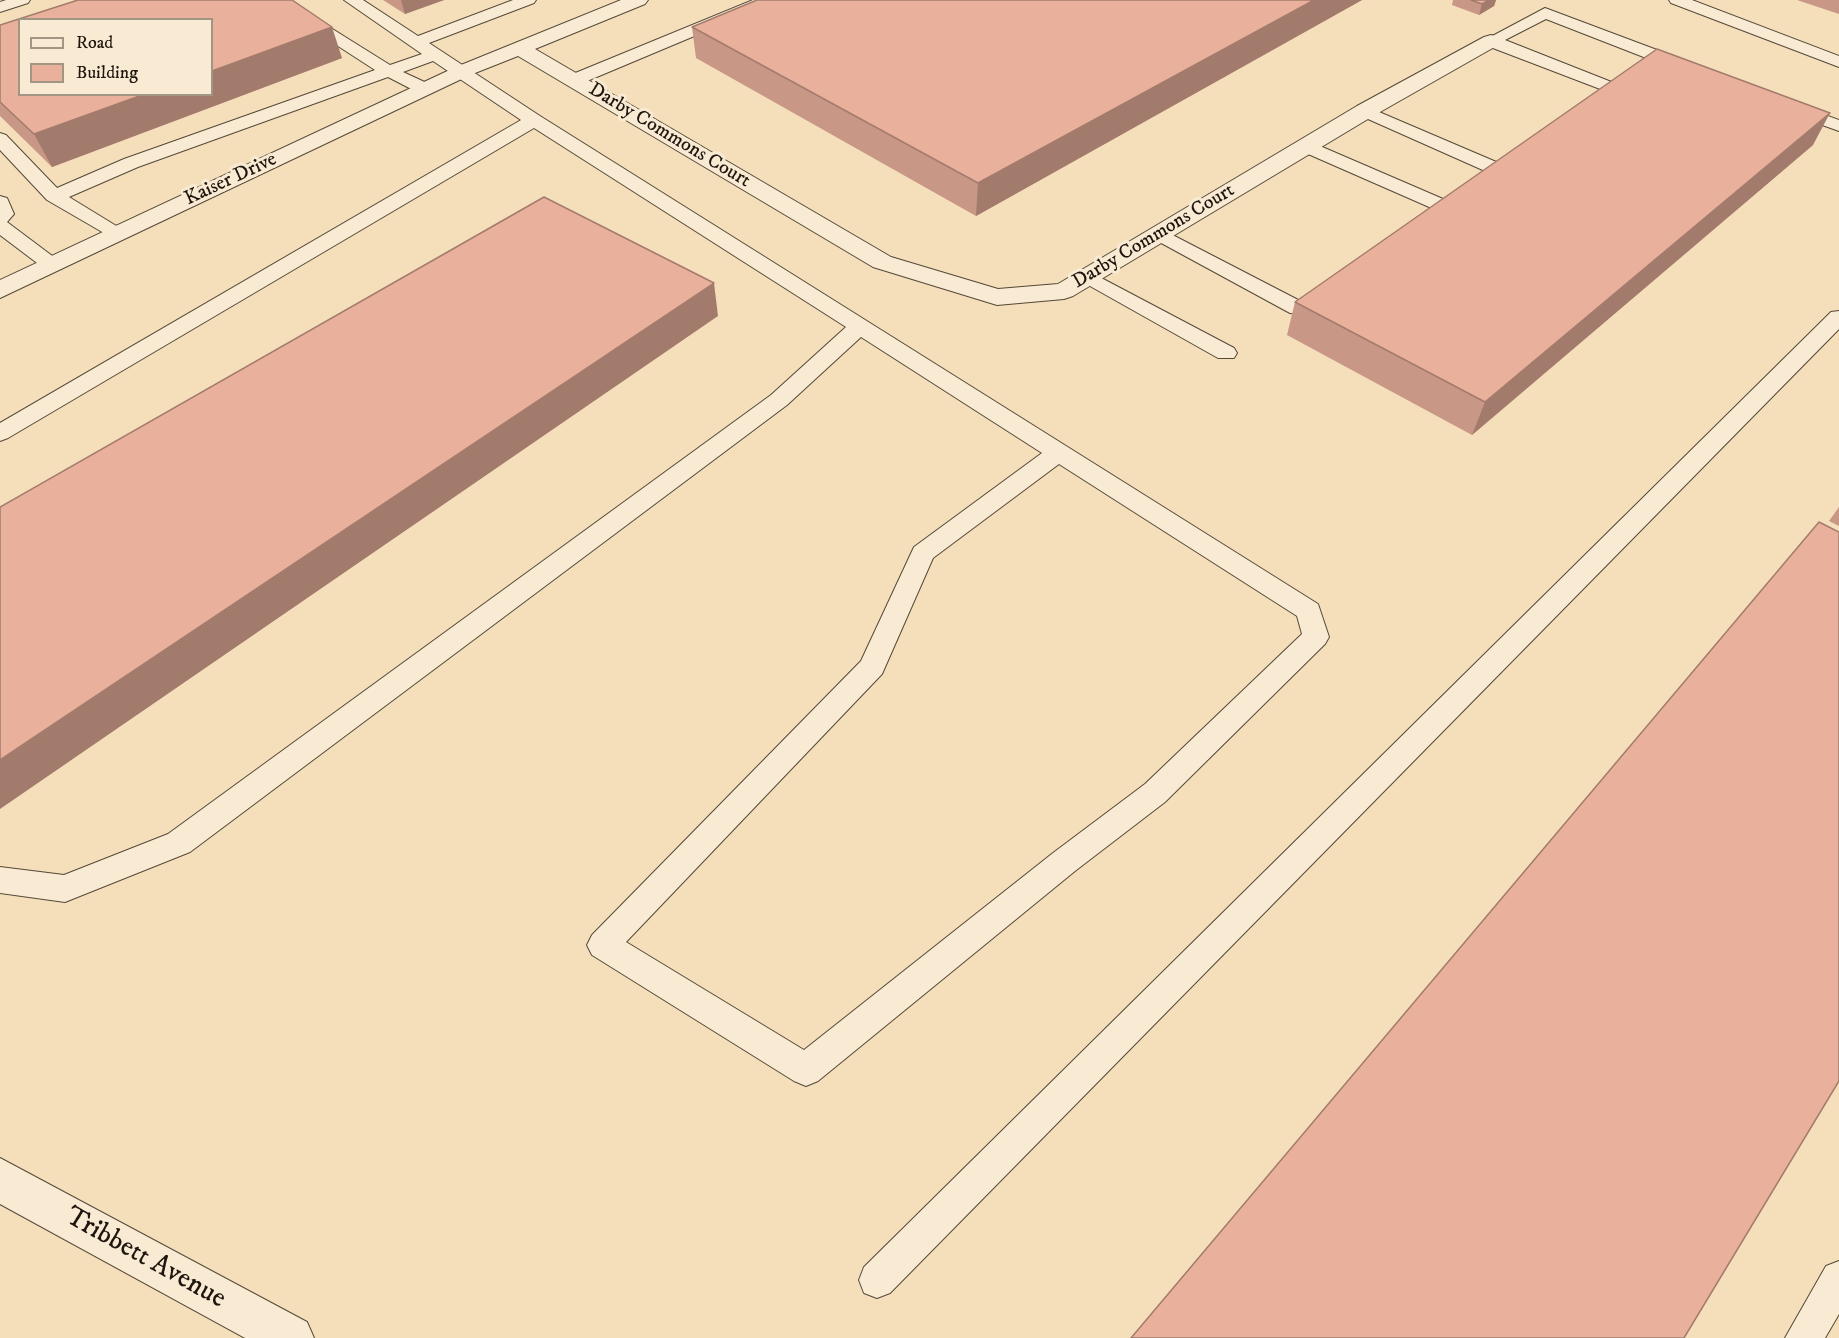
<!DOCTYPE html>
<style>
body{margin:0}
#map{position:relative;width:1839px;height:1338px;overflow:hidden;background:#f5dfbb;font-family:"IM FELL DW Pica",serif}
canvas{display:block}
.legend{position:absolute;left:18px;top:18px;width:195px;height:78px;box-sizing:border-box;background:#f8ead3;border:2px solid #a19584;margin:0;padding:8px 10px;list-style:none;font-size:18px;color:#1e150d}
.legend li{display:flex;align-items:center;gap:12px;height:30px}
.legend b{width:30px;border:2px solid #a19584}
</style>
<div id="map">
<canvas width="1839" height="1338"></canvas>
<ul class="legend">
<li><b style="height:8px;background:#f8ead3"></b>Road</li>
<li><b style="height:16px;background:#e9b09b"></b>Building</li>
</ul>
</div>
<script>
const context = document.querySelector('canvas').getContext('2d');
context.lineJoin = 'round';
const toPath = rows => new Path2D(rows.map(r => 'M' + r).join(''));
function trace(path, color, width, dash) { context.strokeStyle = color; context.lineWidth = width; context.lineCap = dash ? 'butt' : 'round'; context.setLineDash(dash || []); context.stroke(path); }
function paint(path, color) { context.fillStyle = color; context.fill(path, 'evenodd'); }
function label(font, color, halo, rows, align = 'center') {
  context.font = font + ' "IM FELL DW Pica",serif'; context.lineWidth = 6; context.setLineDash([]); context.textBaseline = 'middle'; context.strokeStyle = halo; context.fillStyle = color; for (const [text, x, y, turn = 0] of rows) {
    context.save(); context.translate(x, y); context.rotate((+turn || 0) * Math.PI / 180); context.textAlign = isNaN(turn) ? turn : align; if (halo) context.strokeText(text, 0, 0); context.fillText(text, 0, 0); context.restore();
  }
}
const lane = toPath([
 [6,0,30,0,28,3,0,12,0,2,6,0],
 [267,0,286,0,390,65,422,54,344,0,363,0,418,36,513,0,536,0,534,3,429,43,540,116,1318,604,1329,637,1325,644,1165,802,1075,871,818,1081,806,1086,794,1081,592,955,587,945,592,935,861,661,914,547,1042,453,861,337,787,405,190,852,65,902,0,893,0,867,64,875,168,834,771,395,846,327,534,128,8,438,0,441,0,423,521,120,433,61,403,72,431,85,434,89,431,93,419,93,388,77,138,167,69,197,123,230,126,234,123,238,116,240,47,200,0,150,0,133,6,135,57,188,124,159,375,70,267,0],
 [1059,464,1297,616,1302,634,1145,784,1053,853,804,1050,626,942,882,674,933,558,1059,464],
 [753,0,775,0,773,3,580,84,574,85,565,80,568,76,753,0],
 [1669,0,1692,0,1839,56,1839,67,1671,3,1669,0],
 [1545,8,1689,62,1692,66,1683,71,1677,70,1546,19,1505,40,1614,83,1617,87,1614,91,1608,92,1485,45,1483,41,1545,8],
 [1792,103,1839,120,1839,131,1786,112,1783,108,1792,103],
 [1365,106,1508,167,1510,171,1501,177,1494,175,1359,115,1356,111,1365,106],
 [1306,140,1450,202,1453,206,1450,210,1436,210,1299,150,1297,146,1306,140],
 [0,196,7,198,14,214,7,222,59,261,62,265,59,269,45,269,0,235,0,196],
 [1159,228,1304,303,1308,308,1304,313,1297,314,1290,313,1152,238,1149,234,1152,230,1159,228],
 [1088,271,1234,348,1237,353,1234,358,1218,358,1081,281,1078,277,1081,273,1088,271],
 [1839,311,1839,329,890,1293,877,1298,864,1293,859,1280,864,1267,1831,312,1839,311],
 [1839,1261,1839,1314,1825,1338,1785,1338,1826,1266,1839,1261]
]);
const street = toPath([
 [621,0,648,0,645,4,535,49,891,257,998,289,1058,284,1357,106,1484,37,1491,35,1498,37,1501,41,1498,45,1373,116,1073,296,1064,299,997,305,873,267,518,56,470,75,0,298,0,280,456,67,621,0],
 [0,1158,307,1322,314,1338,245,1338,0,1204,0,1158]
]);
trace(lane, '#544838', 2);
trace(street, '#544838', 2);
paint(lane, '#f8ead3');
paint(street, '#f8ead3');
paint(toPath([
 [383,0,444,0,405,14],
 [1362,0,976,216,696,58,692,27],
 [1453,0,1496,0,1494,6,1479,15,1452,5],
 [1797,0,1839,0,1839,14],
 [0,25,342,58,52,167,0,116],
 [1813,145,1472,435,1287,335,1295,302],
 [1839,507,1839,526,1829,521]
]), '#c89785');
paint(toPath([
 [401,0,444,0,405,14],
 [1314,0,1362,0,976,216,978,183],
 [1489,0,1496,0,1494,6,1479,15,1482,4],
 [332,27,342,58,52,167,34,134,145,94,212,94,212,71],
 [1830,113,1813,145,1472,435,1485,402],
 [714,283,718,316,0,809,0,760]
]), '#a37b6c');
const building = toPath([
 [78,0,292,0,332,27,212,71,212,20,20,20,20,94,145,94,34,134,0,102,0,25,78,0],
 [757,0,1314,0,978,183,692,27,757,0],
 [1471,0,1489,0,1482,4,1471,0],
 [1657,49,1830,113,1485,402,1295,302,1657,49],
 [544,197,714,283,0,760,0,507,544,197],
 [1819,522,1839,532,1839,1081,1684,1338,1131,1338,1819,522]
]);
paint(building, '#e9b09b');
trace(building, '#a37b6c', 1.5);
label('20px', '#1e150d', '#f8ead3', [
 ["Darby Commons Court",669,136,31],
 ["Kaiser Drive",231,180,-25],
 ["Darby Commons Court",1154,237,-31]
]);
label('28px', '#1e150d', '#f8ead3', [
 ["Tribbett Avenue",145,1259,29]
]);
</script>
